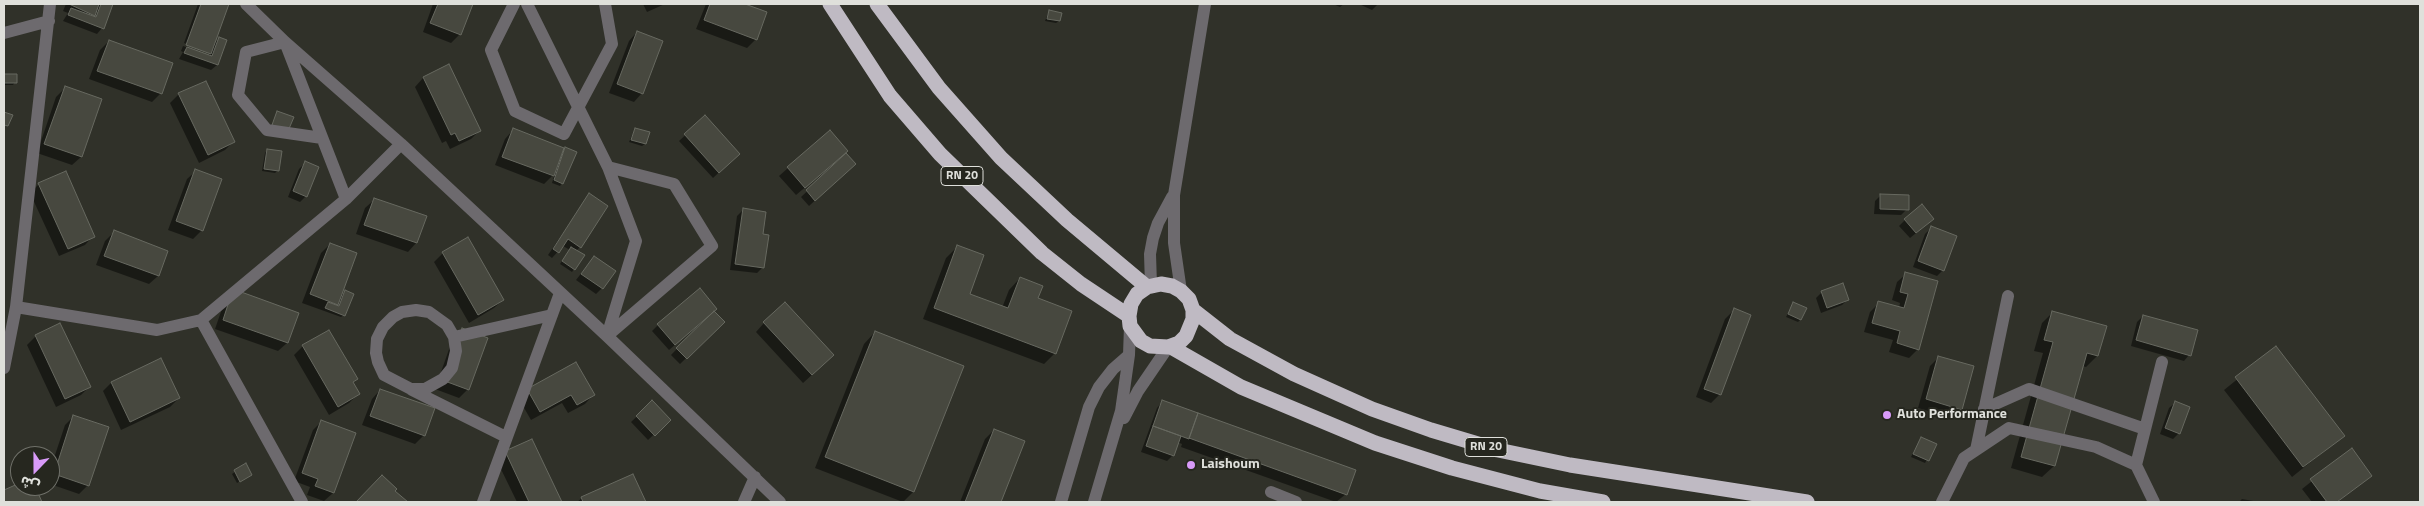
<!DOCTYPE html>
<meta charset="utf-8">
<style>
body{margin:0}
#map{position:relative;width:2424px;height:506px;overflow:hidden;background:#303129;font-family:"Titillium Web","Noto Sans Arabic",sans-serif}
canvas{display:block}
.frame{position:absolute;inset:0;border:5px solid #dfe0db;pointer-events:none}
.north{position:absolute;left:10px;top:446px;width:50px;height:50px;box-sizing:border-box;background:#26271f;border:1px solid #70716a;border-radius:50%;rotate:202deg;font-size:14px;font-weight:700;line-height:20px;text-align:center;color:#dfe0db}
.north::after{content:'';display:block;margin:auto;width:18px;height:22px;background:#d89af8;clip-path:polygon(50% 0,100% 100%,50% 72%,0 100%)}
</style>
<div id="map">
<canvas width="2424" height="506"></canvas>
<div class="frame"></div>
<div class="north">ش</div>
</div>
<script>
const context = document.querySelector('canvas').getContext('2d');
context.lineJoin = 'round';
function paint(path, color) { context.fillStyle = color; context.fill(path, 'evenodd'); }
const toPath = rows => new Path2D(rows.map(r => 'M' + r).join(''));
function trace(path, color, width, dash) { context.strokeStyle = color; context.lineWidth = width; context.lineCap = dash ? 'butt' : 'round'; context.setLineDash(dash || []); context.stroke(path); }
function label(font, color, halo, rows, align = 'center') {
  context.font = font + ' "Titillium Web",sans-serif'; context.lineWidth = 4; context.setLineDash([]); context.textBaseline = 'middle'; context.strokeStyle = halo; context.fillStyle = color; for (const [text, x, y, turn = 0] of rows) {
    context.save(); context.translate(x, y); context.rotate((+turn || 0) * Math.PI / 180); context.textAlign = isNaN(turn) ? turn : align; if (halo) context.strokeText(text, 0, 0); context.fillText(text, 0, 0); context.restore();
  }
}
paint(toPath([
 [66,4,112,4,102,28,97,34,63,21,68,13,63,11],
 [198,4,228,4,214,44,219,38,226,41,217,65,211,70,179,59,183,52,181,51,183,46,209,55,209,52,184,43],
 [433,4,472,4,460,34,451,43,423,32],
 [643,4,665,4,647,12],
 [706,4,741,4,766,13,756,39,747,48,696,29],
 [1333,4,1344,4,1340,7],
 [1359,4,1378,4,1372,10],
 [1049,11,1059,21,1056,23,1045,21],
 [637,32,642,93,634,102,609,93,629,41],
 [109,41,171,64,160,94,152,102,89,79,100,50],
 [449,66,480,130,471,139,450,149,446,141,442,143,415,87,423,78],
 [4,75,15,75,15,82,13,85,4,85],
 [65,88,100,100,81,157,72,165,37,153,56,97],
 [179,94,233,142,225,150,199,163,170,103],
 [705,117,733,159,713,178,679,141],
 [635,129,645,144,642,146,629,142],
 [513,130,561,153,566,149,562,183,560,186,552,183,555,173,544,184,495,165,505,139],
 [267,150,278,170,275,173,262,171,265,153],
 [839,159,849,169,809,206,801,197,834,166,833,164,796,195,779,176,788,168],
 [305,163,306,196,300,202,288,197,299,169],
 [196,171,202,230,193,239,168,230,187,179],
 [39,184,93,236,85,245,59,256,30,193],
 [589,195,580,247,576,251,574,269,572,272,560,264,570,250,563,246,552,258,548,255],
 [1881,195,1907,209,1901,215,1874,214,1875,201],
 [374,200,425,217,416,243,408,252,356,234,365,208],
 [743,210,762,235,763,267,757,273,730,270,737,216],
 [1905,220,1927,224,1910,238,1899,226],
 [1931,228,1943,270,1937,276,1913,267,1925,234],
 [114,232,167,252,158,276,149,284,96,265,105,241],
 [330,244,339,297,345,292,344,315,341,317,302,303,321,253],
 [957,247,968,295,1002,308,1009,290,1020,278,1036,299,1055,353,1044,364,923,319,946,258],
 [443,253,503,300,494,308,469,323,434,262],
 [594,257,602,288,596,294,576,280],
 [1906,274,1918,349,1909,358,1889,352,1893,340,1864,332,1870,312,1879,303,1899,308,1900,303,1892,300,1897,282],
 [1822,292,1848,299,1842,305,1821,313,1816,298],
 [225,300,287,343,278,351,215,329],
 [1794,304,1800,320,1798,322,1786,317],
 [1734,310,1720,394,1711,403,1696,397,1725,319],
 [713,311,723,322,680,364,671,355,698,327,697,326,669,350,652,331,658,325],
 [2053,312,2097,356,2086,367,2082,366,2054,466,2042,477,2011,468,2043,353,2034,351,2042,323],
 [2143,316,2189,355,2184,361,2131,346,2137,322],
 [764,323,824,364,803,383,756,332],
 [60,325,89,387,81,395,56,407,27,345,35,337],
 [875,332,913,492,903,502,815,468,864,344],
 [453,338,468,389,459,398,435,389],
 [303,346,356,379,352,384,358,394,349,403,329,415,294,355],
 [2276,348,2343,436,2292,477,2224,390],
 [1939,357,1960,409,1952,418,1918,408,1930,366],
 [575,363,593,395,585,404,568,413,562,403,531,420,519,399],
 [111,383,179,398,170,407,121,430,103,391],
 [380,390,424,435,415,444,362,425,372,399],
 [652,402,669,420,648,440,631,422],
 [1162,402,1346,494,1336,502,1181,447,1182,444,1177,442,1173,455,1167,461,1141,452,1157,408],
 [2175,403,2179,433,2173,439,2160,434,2169,408],
 [74,416,88,485,79,494,50,484,50,470,65,425],
 [321,422,333,493,324,501,307,495,310,487,294,481,313,430],
 [994,430,1024,442,1000,502,960,502,985,439],
 [1921,438,1935,445,1925,463,1911,457],
 [532,440,561,502,517,502,497,461],
 [2351,450,2371,475,2338,502,2312,502,2302,489],
 [245,465,250,475,237,483,232,474],
 [632,475,644,502,577,502,582,498],
 [2242,499,2259,502,2239,502]
]), '#0007');
const building = toPath([
 [69,4,99,4,95,16,69,4],
 [101,4,113,4,104,29,68,15,71,8,96,17,101,4],
 [201,4,229,4,211,54,186,45,201,4],
 [438,4,473,4,461,35,430,23,438,4],
 [710,4,745,4,767,12,757,40,704,20,710,4],
 [1049,10,1062,13,1060,21,1047,19,1049,10],
 [637,31,663,41,643,94,617,84,637,31],
 [219,37,227,40,218,65,184,53,187,47,212,56,219,37],
 [109,40,173,63,162,94,97,71,109,40],
 [449,64,481,131,459,141,455,133,451,135,423,77,449,64],
 [4,74,17,74,17,83,4,83,4,74],
 [206,81,235,142,208,155,178,93,206,81],
 [65,86,102,99,82,157,44,144,65,86],
 [277,111,294,117,288,131,272,125,277,111],
 [4,112,13,115,8,126,4,125,4,112],
 [705,115,740,154,719,173,684,134,705,115],
 [513,128,564,148,554,176,502,157,513,128],
 [635,128,650,132,646,144,631,140,635,128],
 [830,130,848,151,805,188,787,167,830,130],
 [565,147,577,152,563,184,554,180,565,147],
 [267,149,282,151,279,171,264,169,267,149],
 [846,153,856,164,815,201,806,190,846,153],
 [305,161,319,167,307,197,293,191,305,161],
 [195,169,222,179,203,231,176,221,195,169],
 [66,171,95,237,68,249,38,183,66,171],
 [589,193,608,206,581,248,568,239,559,253,553,249,589,193],
 [1880,194,1909,195,1909,210,1880,209,1880,194],
 [374,198,427,216,417,243,364,225,374,198],
 [1922,204,1934,219,1916,233,1904,219,1922,204],
 [743,208,766,212,763,234,769,235,764,268,735,264,743,208],
 [1931,226,1957,236,1944,271,1918,261,1931,226],
 [114,230,168,251,159,276,104,256,114,230],
 [468,237,504,300,478,315,442,252,468,237],
 [330,243,357,253,338,305,310,294,330,243],
 [957,245,984,255,970,294,1008,308,1020,277,1043,286,1038,298,1072,311,1056,354,934,308,957,245],
 [571,247,585,255,575,270,562,261,571,247],
 [594,256,616,271,603,289,581,274,594,256],
 [1905,272,1938,281,1919,350,1897,343,1900,331,1872,323,1878,301,1904,308,1908,294,1900,292,1905,272],
 [1843,283,1849,300,1827,308,1821,291,1843,283],
 [700,288,717,309,675,345,657,324,700,288],
 [233,289,299,313,288,343,223,320,233,289],
 [345,290,354,294,345,316,325,308,328,302,339,306,345,290],
 [785,302,834,355,812,375,763,322,785,302],
 [1793,302,1807,308,1801,320,1788,314,1793,302],
 [1734,308,1751,315,1721,395,1704,389,1734,308],
 [714,311,725,322,687,359,676,348,714,311],
 [2052,311,2107,326,2098,356,2087,353,2055,466,2021,457,2053,342,2044,340,2052,311],
 [2143,315,2198,330,2191,356,2136,340,2143,315],
 [60,323,91,387,65,399,35,335,60,323],
 [462,328,488,338,469,390,442,380,462,328],
 [329,330,358,379,353,382,360,394,338,407,302,345,329,330],
 [875,331,964,366,914,492,825,457,875,331],
 [2276,346,2345,436,2303,467,2235,377,2276,346],
 [1938,356,1974,366,1962,410,1926,399,1938,356],
 [161,358,180,398,130,422,111,382,161,358],
 [576,362,595,395,577,405,571,395,540,412,527,389,576,362],
 [380,389,435,408,425,436,370,416,380,389],
 [652,400,671,420,655,436,636,416,652,400],
 [1162,400,1198,413,1189,439,1153,426,1162,400],
 [2175,401,2190,407,2180,434,2165,428,2175,401],
 [1198,413,1356,470,1347,495,1189,438,1198,413],
 [73,415,109,427,89,486,54,474,73,415],
 [321,420,356,433,334,493,315,486,318,479,302,473,321,420],
 [1153,426,1181,436,1174,456,1146,446,1153,426],
 [994,429,1025,441,1001,502,965,502,994,429],
 [1921,437,1937,444,1929,461,1913,454,1921,437],
 [532,439,562,502,529,502,505,451,532,439],
 [2352,448,2372,476,2337,502,2327,502,2310,479,2352,448],
 [246,463,252,475,240,482,234,470,246,463],
 [633,474,646,502,583,502,581,497,633,474],
 [382,475,397,489,395,491,408,502,356,502,382,475],
 [20,483,20,486,35,486,42,502,4,502,4,490,20,483]
]);
paint(building, '#47483f');
trace(building, '#676960', 1);
trace(toPath([
 [246,4,285,42,401,144,607,336,780,502],
 [514,4,491,50,515,111,564,134,612,44,605,4],
 [527,4,608,167,636,241,607,336,712,246,674,184,608,167],
 [4,33,49,21],
 [322,138,267,130,238,95,246,52,285,42,346,199],
 [1151,285,1150,254,1153,238,1158,223,1172,197],
 [1181,291,1174,243,1174,195,1205,4],
 [16,307,157,330,201,320,346,199,401,144],
 [416,310,429,312,447,325,454,337,456,351,452,368,443,379,425,389,411,389,384,375,378,362,376,353,377,339,383,327,393,317,402,312,416,310],
 [201,320,302,502],
 [454,337,552,315],
 [4,368,16,307,50,4],
 [412,390,506,437],
 [1984,409,2029,389,2145,429],
 [1124,418,1138,391,1168,347],
 [1976,450,2008,296],
 [2136,465,2162,362],
 [1271,492,1296,502],
 [483,502,560,293],
 [744,502,755,477],
 [1061,502,1089,407,1099,387,1113,369,1129,355],
 [1094,502,1121,411,1129,355,1130,326],
 [1942,502,1964,458,2009,428,2096,447,2136,465,2154,502]
]), '#6d6a6e', 12);
trace(toPath([
 [830,4,890,96,940,154,1042,253,1081,284,1129,316],
 [877,4,939,88,1001,158,1067,220,1147,287],
 [1193,310,1193,319,1186,336,1179,343,1168,347,1150,346,1141,341,1130,326,1129,316,1131,304,1137,294,1147,287,1161,284,1172,286,1181,291,1189,299,1193,310,1230,339,1294,374,1372,409,1431,430,1498,450,1570,465,1807,502],
 [1171,347,1241,387,1375,443,1452,468,1540,491,1603,502]
]), '#bfbac3', 15);
for (const [x, y, r, color] of [
 [1887,415,5,"#d89af8"],
 [1191,465,5,"#d89af8"]
]) { const dot = new Path2D(); dot.arc(x, y, r, 0, 2 * Math.PI); context.fillStyle = color; context.fill(dot); trace(dot, '#26271f', 2); }
for (const [x, y, w] of [
 [962,176,42],
 [1486,447,42]
]) { const box = new Path2D(); box.roundRect(x - w / 2, y - 9.5, w, 19, 4); context.fillStyle = '#26271f'; context.fill(box); trace(box, '#dfe0db', 1); }
label('bold 12px', '#dfe0db', null, [
 ["RN 20",962,176],
 ["RN 20",1486,447]
]);
label('bold 14px', '#dfe0db', '#26271f', [
 ["Auto Performance",1897,415],
 ["Laishoum",1201,465]
], 'left');
</script>
